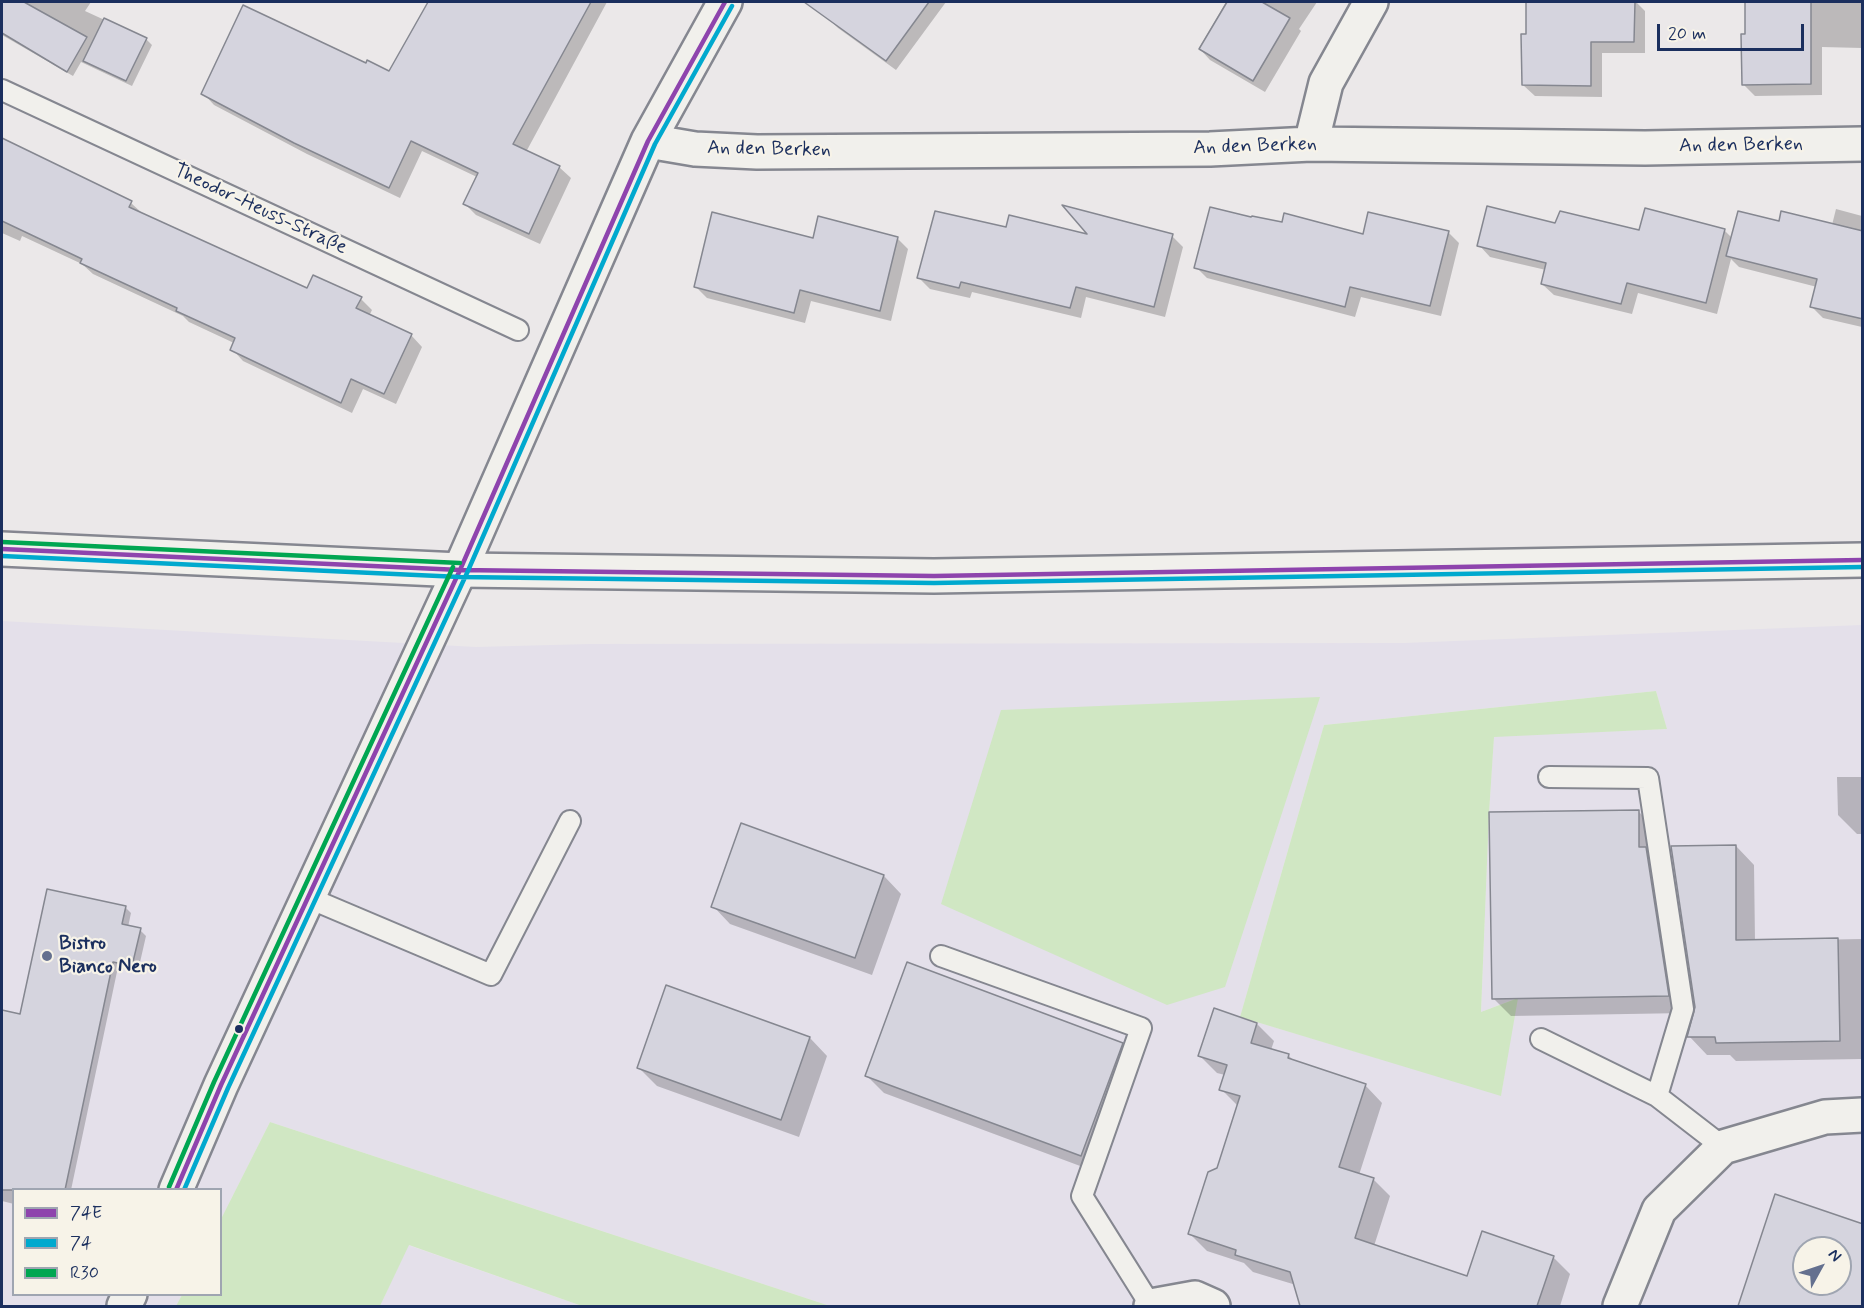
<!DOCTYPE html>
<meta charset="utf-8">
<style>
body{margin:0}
#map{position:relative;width:1864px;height:1308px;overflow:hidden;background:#ebe8e9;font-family:Mynerve,sans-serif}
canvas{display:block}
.frame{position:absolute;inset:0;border:3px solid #1b2f5e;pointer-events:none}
.legend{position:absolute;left:12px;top:1188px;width:210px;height:108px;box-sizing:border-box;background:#f7f3e8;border:2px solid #9fa5b1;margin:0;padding:8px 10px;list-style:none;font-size:18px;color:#1b2f5e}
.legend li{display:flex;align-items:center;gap:12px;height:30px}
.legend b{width:30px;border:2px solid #9fa5b1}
.north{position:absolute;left:1792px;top:1236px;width:60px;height:60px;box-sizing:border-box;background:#f7f3e8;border:2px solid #9fa5b1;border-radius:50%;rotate:50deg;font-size:16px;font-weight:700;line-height:24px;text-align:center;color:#1b2f5e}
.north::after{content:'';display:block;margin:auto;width:21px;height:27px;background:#64708f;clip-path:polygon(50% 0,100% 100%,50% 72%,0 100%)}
.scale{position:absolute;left:1657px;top:24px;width:147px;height:27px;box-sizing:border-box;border:3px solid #1b2f5e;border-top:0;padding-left:8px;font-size:18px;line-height:21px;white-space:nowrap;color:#1b2f5e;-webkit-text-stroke:4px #f7f3e8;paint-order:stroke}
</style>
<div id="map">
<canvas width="1864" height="1308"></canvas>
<div class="frame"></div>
<ul class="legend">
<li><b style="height:8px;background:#8e44ad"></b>74E</li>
<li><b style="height:8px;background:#00a9ce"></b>74</li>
<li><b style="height:8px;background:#00a651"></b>R30</li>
</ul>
<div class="north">N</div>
<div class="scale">20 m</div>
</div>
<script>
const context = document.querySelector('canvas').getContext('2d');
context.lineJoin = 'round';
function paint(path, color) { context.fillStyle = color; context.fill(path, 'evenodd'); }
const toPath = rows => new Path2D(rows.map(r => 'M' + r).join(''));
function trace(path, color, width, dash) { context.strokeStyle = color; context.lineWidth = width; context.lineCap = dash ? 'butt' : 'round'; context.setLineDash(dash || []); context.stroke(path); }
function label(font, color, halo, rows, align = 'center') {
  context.font = font + ' Mynerve,sans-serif'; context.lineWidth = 4.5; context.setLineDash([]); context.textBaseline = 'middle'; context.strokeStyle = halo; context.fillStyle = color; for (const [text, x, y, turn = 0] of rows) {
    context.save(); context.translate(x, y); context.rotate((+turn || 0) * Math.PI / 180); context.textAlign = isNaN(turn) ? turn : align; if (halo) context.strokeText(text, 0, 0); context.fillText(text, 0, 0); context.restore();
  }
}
paint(toPath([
 [2,621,476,647,589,644,1404,643,1862,625,1862,1306,830,1306,270,1122,221,1219,220,1190,14,1190,14,1294,182,1295,176,1306,2,1306],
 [1656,691,1667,729,1494,736,1489,812,1481,1012,1517,998,1501,1095,1240,1017,1324,725],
 [1804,1248,1840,1248,1840,1284,1804,1284],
 [408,1245,582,1306,380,1306]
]), '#e4e0ea');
paint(toPath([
 [1656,691,1667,729,1494,737,1489,813,1481,1012,1518,998,1501,1096,1240,1017,1324,725],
 [1320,697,1225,987,1167,1005,941,904,1001,710],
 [270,1122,830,1306,582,1306,409,1245,380,1306,176,1306,182,1295,220,1294,221,1219]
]), '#d0e7c3');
paint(toPath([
 [2,2,91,2,85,11,146,39,152,45,132,86,81,62,73,76,2,35],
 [429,2,607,2,526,152,559,167,571,178,540,244,476,215,465,204,477,177,422,151,400,198,307,154,214,105,203,93,366,65,390,73],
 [840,2,946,2,896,70,838,28,828,18],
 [1226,2,1317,2,1299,29,1301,31,1265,92,1210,60,1199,48],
 [1527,2,1636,2,1645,11,1645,53,1602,53,1602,97,1535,96,1523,85,1527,36],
 [1746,2,1860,2,1862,4,1862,48,1822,47,1822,95,1755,96,1743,84],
 [2,140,131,203,143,214,308,290,361,299,372,310,369,316,411,335,422,347,396,404,363,389,352,413,243,361,232,349,234,343,189,322,183,316,93,274,82,264,22,236,20,241,2,233],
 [1836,209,1862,216,1862,327,1823,318,1812,307,1817,287,1739,267,1731,259,1717,314,1638,293,1632,314,1554,295,1542,284,1546,270,1490,257,1479,245,1556,225,1640,232,1724,230,1732,238,1780,223,1832,225],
 [1007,229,1091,237,1172,236,1183,247,1165,317,1086,297,1081,318,972,292,970,298,930,289,919,278],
 [1448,232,1459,243,1441,316,1361,297,1355,317,1207,278,1196,267,1364,236],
 [897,238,908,249,891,321,811,301,805,323,707,298,695,286,814,239],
 [1837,777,1862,777,1862,834,1857,834,1838,815],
 [1638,811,1656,829,1686,1013,1511,1016,1493,998],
 [1736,846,1754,865,1755,941,1862,939,1862,1059,1736,1061,1730,1055,1707,1055,1689,1036],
 [884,876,901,894,872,975,730,924,713,906],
 [125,907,131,913,128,927,140,930,146,936,138,971,118,967,71,1190,14,1190,14,1204,2,1201,2,1012,21,1016],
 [1257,1024,1274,1041,1271,1050,1289,1056,1296,1063,1365,1085,1382,1103,1359,1175,1373,1179,1390,1196,1374,1246,1468,1278,1553,1257,1570,1274,1560,1306,1302,1306,1296,1285,1253,1272,1244,1263,1207,1251,1190,1234,1218,1169,1238,1106,1221,1089,1225,1075,1217,1073,1200,1056],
 [810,1038,827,1056,799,1137,657,1086,639,1068],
 [1122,1044,1140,1062,1099,1173,884,1093,866,1075],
 [1776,1196,1862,1225,1862,1306,1740,1306],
 [1804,1248,1840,1248,1840,1284,1804,1284]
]), '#0003');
const building = toPath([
 [2,2,24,2,87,37,67,72,2,33,2,2],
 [428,2,591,2,513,144,560,166,529,234,463,204,478,173,411,141,389,188,294,143,201,94,243,5,366,63,367,60,389,71,428,2],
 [804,2,929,2,886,61,804,2],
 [1227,2,1262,2,1290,18,1253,81,1199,49,1227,2],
 [1526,2,1635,2,1634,42,1591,42,1591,86,1522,85,1521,34,1526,34,1526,2],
 [1745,2,1811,2,1811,84,1742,85,1741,34,1745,34,1745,2],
 [104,18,147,38,126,81,83,61,104,18],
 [2,138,132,201,129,207,307,288,313,275,362,297,356,308,412,334,384,394,351,379,341,403,230,350,235,338,176,311,177,308,80,263,82,259,2,221,2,138],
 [1062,205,1173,234,1154,307,1076,287,1070,308,961,282,959,288,917,278,935,211,1006,227,1009,215,1087,234,1062,205],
 [1487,206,1555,223,1560,211,1639,230,1645,208,1725,229,1706,303,1627,283,1621,304,1541,284,1546,263,1477,246,1487,206],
 [1210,207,1251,217,1252,216,1282,222,1284,213,1363,234,1368,212,1449,231,1430,306,1350,287,1345,307,1194,268,1210,207],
 [1738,211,1779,221,1781,211,1863,231,1863,319,1810,307,1817,279,1726,256,1738,211],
 [712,212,813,238,818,216,898,237,880,311,800,290,794,313,694,287,712,212],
 [1639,810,1639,847,1646,847,1669,996,1492,999,1489,812,1639,810],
 [741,823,884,875,855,958,711,907,741,823],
 [1736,845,1736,940,1838,938,1840,1041,1716,1043,1715,1037,1687,1037,1695,1007,1671,846,1736,845],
 [47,889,126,906,122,924,141,928,132,966,113,962,65,1190,2,1190,2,1010,20,1014,47,889],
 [907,962,1123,1043,1081,1156,865,1076,907,962],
 [666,985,810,1037,781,1120,637,1068,666,985],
 [1214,1008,1257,1023,1251,1043,1289,1054,1288,1058,1366,1084,1339,1167,1374,1178,1355,1238,1467,1276,1482,1231,1554,1256,1537,1306,1300,1306,1290,1272,1235,1255,1236,1250,1188,1234,1208,1172,1217,1168,1240,1096,1219,1090,1227,1065,1198,1056,1214,1008],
 [1775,1194,1863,1224,1863,1306,1738,1306,1775,1194],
 [1804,1248,1840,1248,1840,1284,1804,1284,1804,1248]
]);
paint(building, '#d5d4de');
trace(building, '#858790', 1.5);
const lane = toPath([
 [2,90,518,330],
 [1549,777,1648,778,1683,1009,1657,1096],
 [309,898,491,975,570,821],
 [941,956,1141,1028,1082,1196,1151,1306],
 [1541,1039,1657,1096,1723,1147]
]);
const street = toPath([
 [648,141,695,149,757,152,1210,149,1311,144,1645,148,1862,144],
 [1311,144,1326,83,1371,2],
 [176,1190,221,1085,460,570,648,141,725,2],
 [124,1306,130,1294],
 [1151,1306,1195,1298,1213,1306],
 [1620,1306,1659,1210,1723,1147,1825,1117,1862,1115]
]);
const secondary = toPath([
 [2,549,460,570,934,576,1862,560]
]);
trace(lane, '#858790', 24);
trace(street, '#858790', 38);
trace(secondary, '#858790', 38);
trace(lane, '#f1f0ec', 20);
trace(street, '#f1f0ec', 33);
trace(secondary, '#f1f0ec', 33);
trace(toPath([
 [2,549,460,570,934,576,1862,560],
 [176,1190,221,1085,460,570,648,141,725,2]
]), '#8e44ad', 4.5);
trace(toPath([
 [2,556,460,577,934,583,1862,567],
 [184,1190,228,1088,467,573,655,144,732,6]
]), '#00a9ce', 4.5);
trace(toPath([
 [2,542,460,563],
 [169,1187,214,1082,453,567]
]), '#00a651', 4.5);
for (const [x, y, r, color] of [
 [47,956,6,"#64708f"],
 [239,1029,5,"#1b2f5e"]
]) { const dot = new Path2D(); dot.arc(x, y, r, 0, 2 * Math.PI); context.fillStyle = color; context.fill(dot); trace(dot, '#f7f3e8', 2); }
label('20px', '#1b2f5e', '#f7f3e8', [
 ["An den Berken",1741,146,-1],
 ["An den Berken",1255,147,-2],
 ["An den Berken",769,150,1],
 ["Theodor-Heuss-Straße",260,210,25]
]);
label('bold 20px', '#1b2f5e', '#f7f3e8', [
 ["Bistro",59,945],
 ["Bianco Nero",59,968]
], 'left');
</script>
